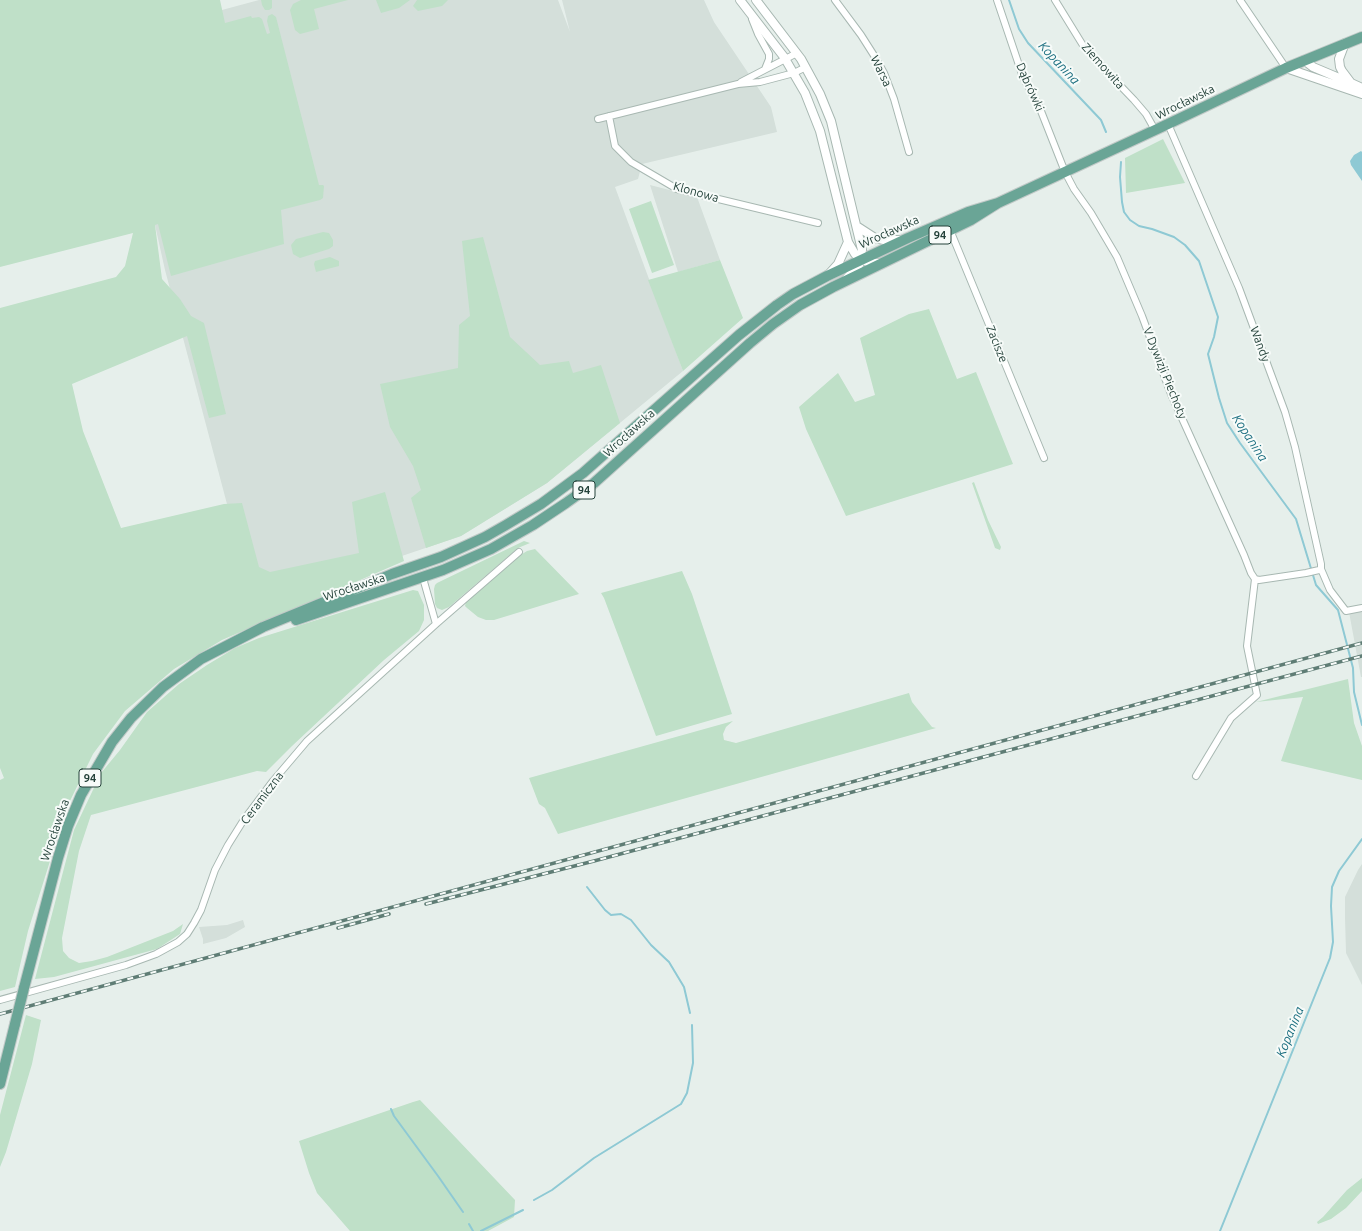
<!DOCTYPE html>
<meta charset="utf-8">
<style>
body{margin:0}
canvas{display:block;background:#e6efeb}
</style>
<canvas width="1362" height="1231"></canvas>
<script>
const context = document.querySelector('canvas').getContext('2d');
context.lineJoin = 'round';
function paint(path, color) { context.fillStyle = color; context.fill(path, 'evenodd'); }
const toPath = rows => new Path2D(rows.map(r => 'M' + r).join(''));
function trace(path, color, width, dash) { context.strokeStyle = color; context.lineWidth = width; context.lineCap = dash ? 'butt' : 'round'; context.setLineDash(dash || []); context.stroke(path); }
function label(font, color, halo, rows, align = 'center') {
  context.font = font + ' Ubuntu,sans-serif'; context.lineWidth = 4; context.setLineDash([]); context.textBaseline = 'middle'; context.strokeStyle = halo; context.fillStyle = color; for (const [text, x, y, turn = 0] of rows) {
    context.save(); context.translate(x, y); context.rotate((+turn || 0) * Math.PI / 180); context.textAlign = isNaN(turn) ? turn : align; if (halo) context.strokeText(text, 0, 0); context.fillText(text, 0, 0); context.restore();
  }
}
paint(toPath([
 [259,0,558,0,570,32,562,0,704,0,714,22,771,107,777,132,642,164,638,179,615,187,683,371,547,483,461,536,254,606,165,270,147,189,222,10],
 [650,185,697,197,720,260,678,272],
 [1362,608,1362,677,1361,677,1349,612],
 [1362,864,1362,985,1346,953,1345,917,1345,897,1358,870],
 [243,920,245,927,226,938,203,944,203,939,199,927,227,925]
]), '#d4dfda');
paint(toPath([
 [0,0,220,0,225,23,251,16,252,18,259,17,262,19,267,34,270,33,267,21,268,16,272,14,276,17,319,185,323,185,324,186,323,198,320,200,281,210,284,244,171,276,158,224,155,225,162,279,180,299,191,316,204,323,226,414,209,418,187,336,72,384,83,431,121,528,224,504,242,503,259,567,270,572,359,553,352,502,385,492,404,561,222,640,174,669,125,711,93,754,67,807,28,931,15,987,0,991,0,780,4,778,0,768,0,308,116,277,125,266,133,233,0,267],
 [261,0,272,0,272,8,269,10,265,10,262,5],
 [301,0,348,0,314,9,319,29,300,34,295,30,290,10,293,4],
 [376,0,410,0,399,8,381,13],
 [417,0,450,0,448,0,442,6,418,11,413,6],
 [1163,139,1185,183,1126,193,1125,158],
 [651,201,674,265,652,273,629,209],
 [323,232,329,233,333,240,333,246,329,249,300,258,293,254,291,245,296,239],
 [483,237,510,337,540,365,569,361,573,373,601,365,620,423,547,483,461,536,426,548,411,498,421,490,413,466,390,427,380,384,458,368,459,325,470,316,462,241],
 [330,257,339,261,339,266,316,272,314,264,315,261],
 [720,260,743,318,683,371,648,280],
 [929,309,957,379,976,372,1013,464,846,516,806,429,799,407,838,373,855,402,875,395,860,338,909,314],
 [974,482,988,520,1001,547,1000,550,995,548,972,483],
 [524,541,530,543,518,548,449,607,442,610,437,608,435,604,434,589,435,585,437,583],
 [535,549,579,594,494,620,486,620,478,617,467,608,465,606,466,602,519,556,527,551],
 [682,571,692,594,732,714,656,736,604,598,601,593],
 [413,590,418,591,424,605,424,620,419,631,384,660,292,746,266,772,257,771,91,815,79,851,62,938,63,951,69,958,79,963,92,961,107,957,173,931,183,924,180,934,157,949,54,977,35,979,74,830,101,773,120,750,147,712,179,684,207,665,235,648,259,638],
 [1348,679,1354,723,1362,746,1362,780,1281,761,1303,697,1256,702],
 [909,693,912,702,932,727,936,728,558,834,545,808,539,804,529,778,733,721,726,727,723,734,724,740,736,743],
 [26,1015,41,1020,32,1064,6,1152,0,1167,0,1115],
 [420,1100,515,1200,514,1217,488,1231,350,1231,317,1193,309,1173,299,1141,413,1102],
 [1362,1178,1362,1191,1346,1208,1331,1219,1318,1224,1317,1222,1323,1217,1347,1190]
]), '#bfe0c8');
paint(toPath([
 [1361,151,1362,152,1362,181,1351,165,1350,161,1354,155]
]), '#8ec9d4');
trace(toPath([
 [1009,0,1019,29,1028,43,1101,120,1106,132],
 [1121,162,1120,177,1122,202,1124,212,1130,220,1139,226,1152,229,1174,237,1185,245,1199,261,1218,317,1214,337,1208,354,1219,398,1227,423,1240,443,1296,519,1316,585,1338,610,1353,668,1354,692,1362,725],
 [587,887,605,910,611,915,621,914,631,920,651,945,669,962,684,987,690,1013],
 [391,1109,394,1116,438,1176,463,1212],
 [534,1200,552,1190,594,1158,681,1104,687,1093,693,1063,692,1025],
 [469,1224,473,1231],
 [481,1231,523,1210],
 [1220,1231,1330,958,1333,942,1331,906,1332,887,1339,871,1362,839]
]), '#8ec9d4', 2);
const minor = toPath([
 [835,0,861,35,875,57,884,73,894,99,909,152],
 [997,0,1023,77,1039,106,1065,172,1074,189,1091,213,1117,257,1142,316,1171,394,1244,555,1251,573,1255,579,1259,580,1306,573,1319,570,1321,569,1321,564,1295,447,1285,412,1239,288,1168,124],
 [1055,0,1084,47,1110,75,1134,100,1146,114,1155,130],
 [1240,0,1286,68],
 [752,19,758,34,769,54,769,59,765,69],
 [741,82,797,53],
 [609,116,615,146,631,162,677,189,818,223],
 [598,119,738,84,760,82,794,73,806,67],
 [950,230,1044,458],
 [1321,569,1330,590,1346,611,1362,608],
 [423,578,436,624],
 [1196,776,1231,718,1257,695,1247,646,1255,579],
 [0,1000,126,965,156,954,178,942,187,934,194,923,201,910,215,870,228,845,243,821,273,781,307,741,436,624,519,552]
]);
const tertiary = toPath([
 [740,0,784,57,805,93,820,131,848,242,855,254,861,259,870,263,881,263],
 [756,0,801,59,820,94,831,121,862,250,859,265,847,278],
 [1345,43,1339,59,1340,67,1342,71,1351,83,1362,88],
 [1304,60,1313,67,1351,83],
 [1286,68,1362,94],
 [858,227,875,238,884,240,902,240],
 [829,274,838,264,848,242]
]);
const primary = toPath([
 [296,620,443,570,491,549,533,525,566,503,594,483,750,343,773,324,800,305,833,287,971,220,998,203,1168,124,1286,68,1362,37],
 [24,988,58,858,68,826,81,795,112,742,131,718,163,687,201,659,263,627,392,574,441,557,485,537,506,525,541,504,583,473,739,335,777,305,793,294,827,276,908,238,968,212,998,203],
 [0,1084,15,1024]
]);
trace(minor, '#a8b8b2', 8);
trace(tertiary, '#a8b8b2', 10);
trace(primary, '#c2cac8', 12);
trace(minor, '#fff', 6);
trace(tertiary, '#fff', 8);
trace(primary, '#6aa596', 10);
const rail = toPath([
 [426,904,594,861,1362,656],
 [338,928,389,914],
 [0,1014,1362,643]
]);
trace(rail, '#5f7d75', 3.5);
trace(rail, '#f7fbf9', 2, [6]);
const primaryBridge = toPath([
 [15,1024,24,988]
]);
trace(primaryBridge, '#c2cac8', 12, []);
trace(primaryBridge, '#6aa596', 10);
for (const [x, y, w] of [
 [940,235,22],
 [584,490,22],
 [90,778,22]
]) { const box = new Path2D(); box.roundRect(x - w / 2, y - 9, w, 18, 3); context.fillStyle = '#f7fbf9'; context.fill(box); trace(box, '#24423a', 1); }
label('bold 11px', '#24423a', null, [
 ["94",940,235],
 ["94",584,490],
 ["94",90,778]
]);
label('12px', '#24423a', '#f7fbf9', [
 ["Ziemowita",1103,66,48],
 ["Warsa",881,71,64],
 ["Dąbrówki",1030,87,66],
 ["Wrocławska",1185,102,-26],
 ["Klonowa",696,192,16],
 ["Wrocławska",889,232,-24],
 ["Zacisze",997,344,68],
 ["Wandy",1260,344,70],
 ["V Dywizji Piechoty",1165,373,68],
 ["Wrocławska",629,433,-42],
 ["Wrocławska",354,587,-18],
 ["Ceramiczna",262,798,-53],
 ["Wrocławska",55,830,-71]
]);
label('italic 13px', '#1c6f80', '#f7fbf9', [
 ["Kopanina",1059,63,47],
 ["Kopanina",1250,438,57],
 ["Kopanina",1290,1032,-68]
]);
</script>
